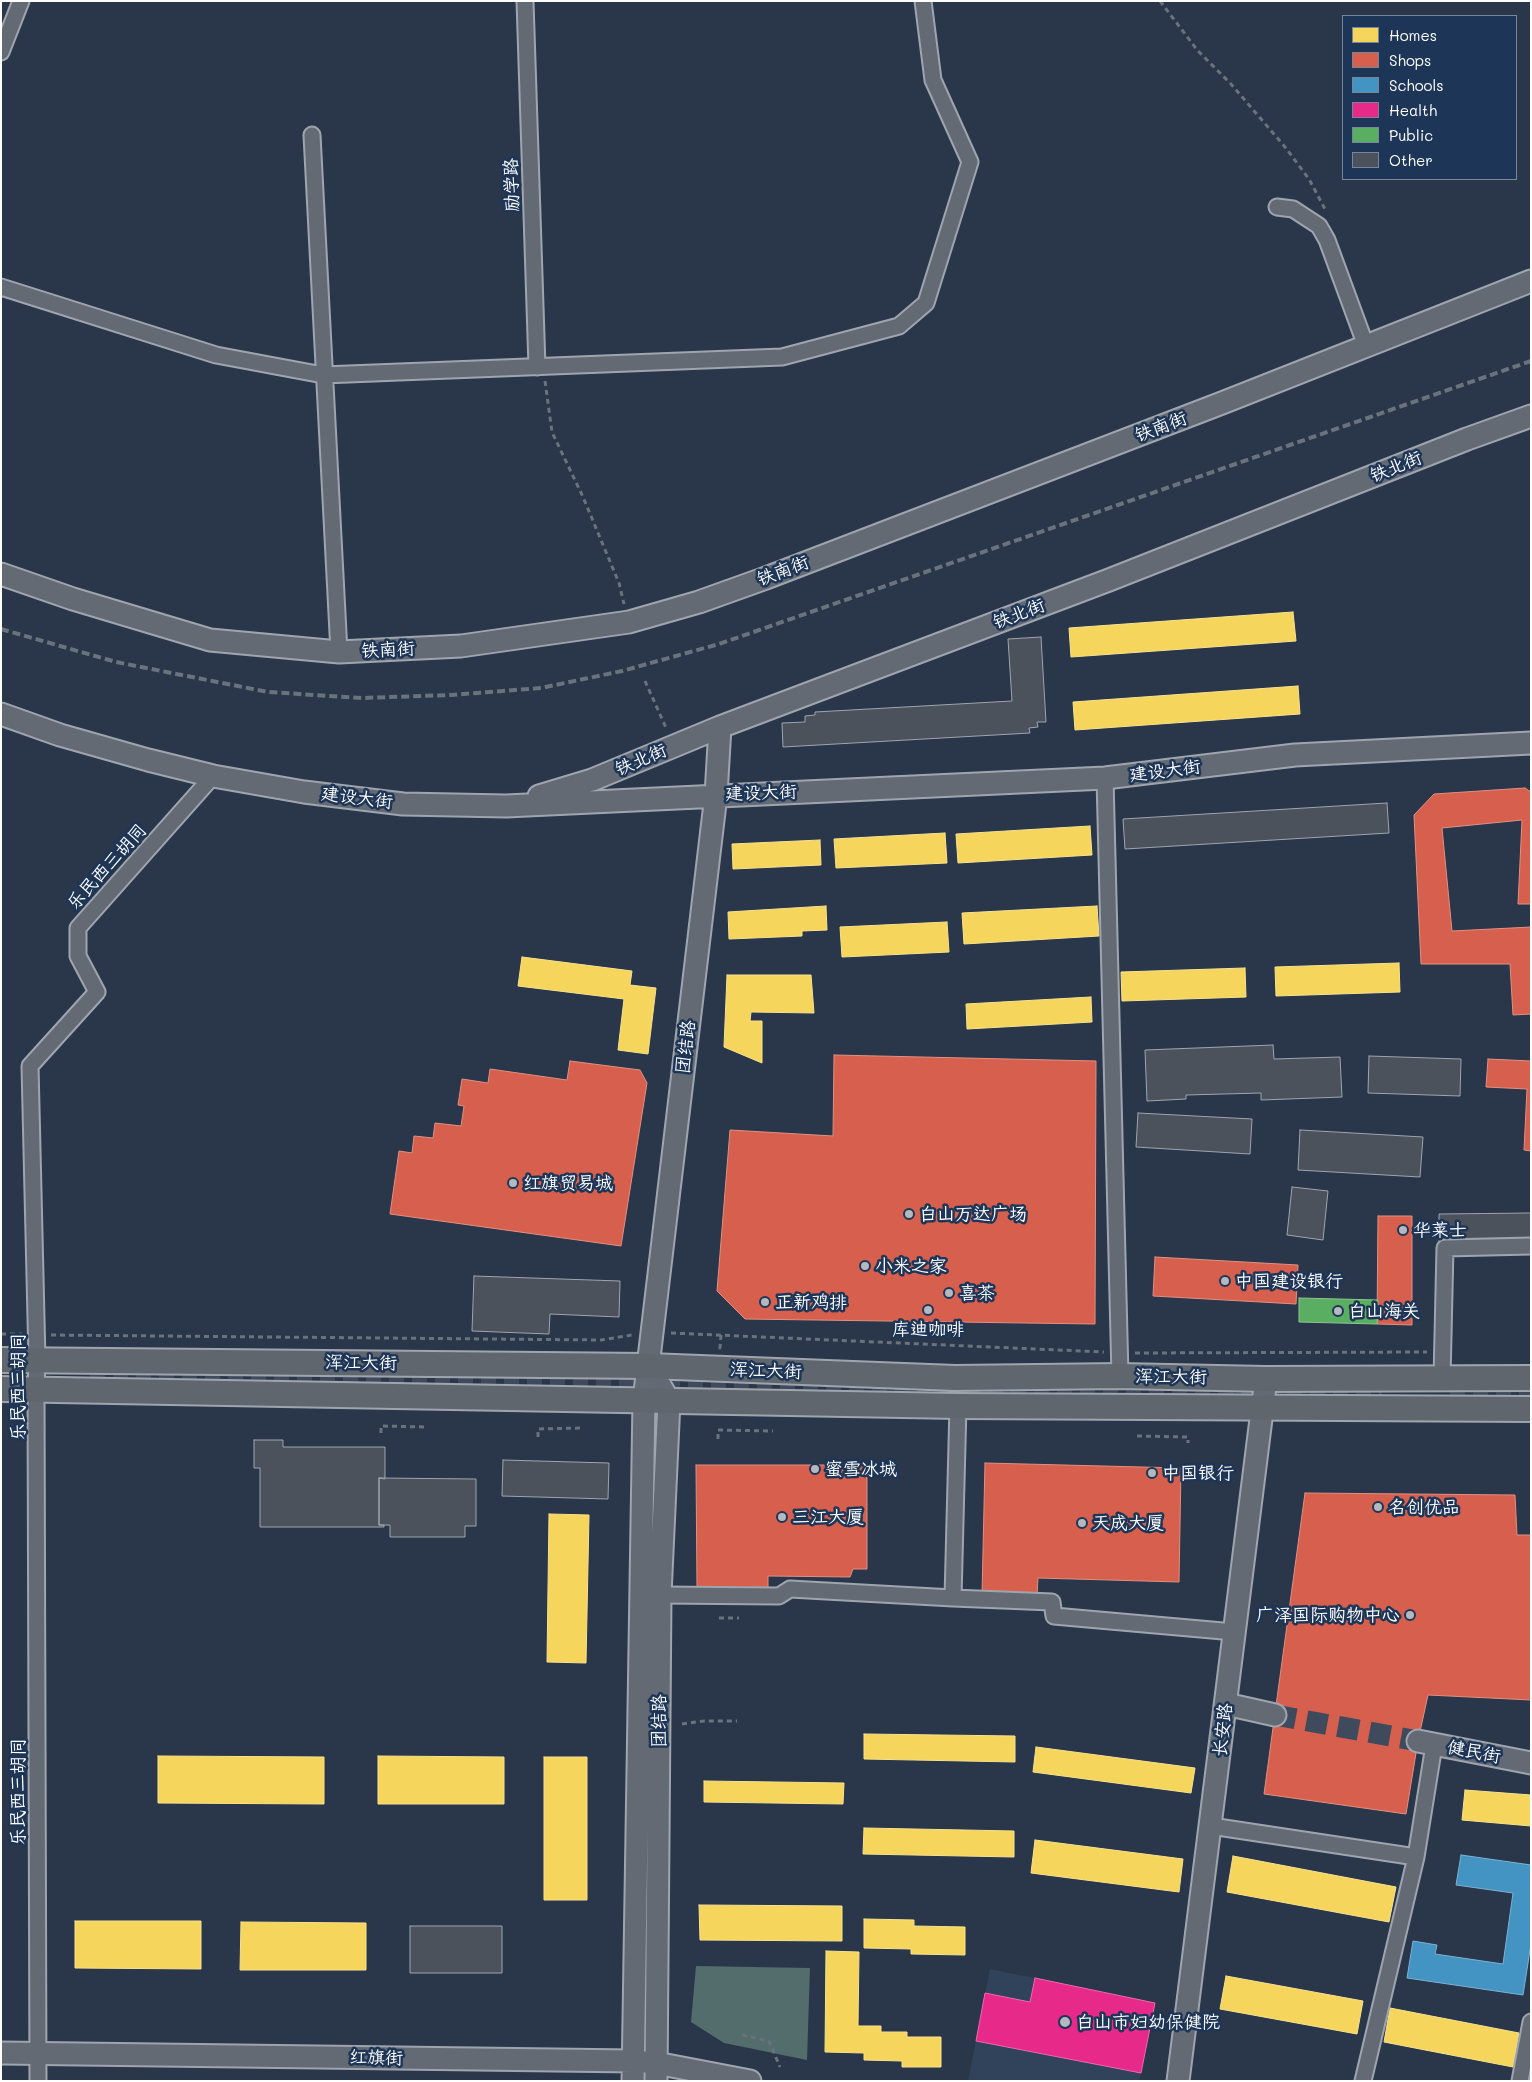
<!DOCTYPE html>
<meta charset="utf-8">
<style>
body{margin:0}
#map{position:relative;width:1532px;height:2082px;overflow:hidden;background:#2a374a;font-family:Mali,sans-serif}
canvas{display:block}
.frame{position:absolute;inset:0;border:2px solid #fff;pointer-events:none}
.legend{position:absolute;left:1342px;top:15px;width:175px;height:165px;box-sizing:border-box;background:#1d3557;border:1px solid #77869a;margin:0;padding:6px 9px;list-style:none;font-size:15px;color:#fff}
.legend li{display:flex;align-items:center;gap:10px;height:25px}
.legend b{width:25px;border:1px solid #77869a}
</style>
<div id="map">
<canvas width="1532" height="2082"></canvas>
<div class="frame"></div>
<ul class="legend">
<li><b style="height:14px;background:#f6d55c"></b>Homes</li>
<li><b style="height:14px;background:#d6604d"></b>Shops</li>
<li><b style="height:14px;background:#4393c3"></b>Schools</li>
<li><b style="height:14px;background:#e7298a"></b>Health</li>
<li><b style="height:14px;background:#5aae61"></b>Public</li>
<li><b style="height:14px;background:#4c525c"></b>Other</li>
</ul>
</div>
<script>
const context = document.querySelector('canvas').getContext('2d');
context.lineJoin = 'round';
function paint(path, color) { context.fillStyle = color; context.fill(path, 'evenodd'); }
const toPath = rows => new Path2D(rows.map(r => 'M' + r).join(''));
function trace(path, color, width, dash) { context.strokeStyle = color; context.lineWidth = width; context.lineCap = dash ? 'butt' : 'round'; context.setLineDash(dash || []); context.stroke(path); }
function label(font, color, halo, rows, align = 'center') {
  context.font = font + ' Mali,"LXGW WenKai TC",sans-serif'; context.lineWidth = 5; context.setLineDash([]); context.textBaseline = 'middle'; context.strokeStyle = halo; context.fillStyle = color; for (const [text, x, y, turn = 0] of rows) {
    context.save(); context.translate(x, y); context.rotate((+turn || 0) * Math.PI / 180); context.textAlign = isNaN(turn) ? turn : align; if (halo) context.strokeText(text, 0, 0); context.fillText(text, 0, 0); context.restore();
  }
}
paint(toPath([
 [990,1969,1155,2003,1139,2081,968,2081]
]), '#31425b');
paint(toPath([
 [696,1966,810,1968,807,2060,724,2043,691,2022]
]), '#536c6c');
const homes = toPath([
 [1293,612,1296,641,1071,657,1069,628,1293,612],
 [1298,686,1300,714,1075,730,1073,702,1298,686],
 [1090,826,1092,855,958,863,956,834,1090,826],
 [945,833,947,863,836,868,834,839,945,833],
 [820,840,821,865,733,869,732,844,820,840],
 [826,906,827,930,802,931,802,936,729,939,728,912,826,906],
 [1097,906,1099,936,964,944,962,913,1097,906],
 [947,922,949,952,842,957,840,927,947,922],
 [522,957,632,971,630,985,656,988,648,1054,618,1050,624,999,518,986,522,957],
 [1399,963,1400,992,1276,996,1275,967,1399,963],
 [1245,968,1246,997,1122,1001,1121,972,1245,968],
 [727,975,811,975,814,1013,751,1012,750,1021,762,1021,762,1063,724,1047,727,975],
 [1091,997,1092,1022,967,1029,966,1004,1091,997],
 [549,1514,589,1515,586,1663,547,1662,549,1514],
 [864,1734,1015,1736,1015,1762,864,1759,864,1734],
 [1036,1747,1195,1768,1191,1793,1033,1772,1036,1747],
 [158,1756,324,1757,324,1804,158,1803,158,1756],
 [378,1756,504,1757,504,1804,378,1804,378,1756],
 [544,1757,587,1757,587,1900,544,1900,544,1757],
 [704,1781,844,1783,843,1804,704,1802,704,1781],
 [1465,1790,1531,1795,1531,1826,1462,1820,1465,1790],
 [864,1828,1014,1831,1014,1857,863,1854,864,1828],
 [1035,1840,1183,1859,1179,1892,1031,1873,1035,1840],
 [1233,1856,1396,1887,1389,1922,1227,1892,1233,1856],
 [699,1905,842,1906,842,1941,700,1940,699,1905],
 [864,1919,914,1920,914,1926,965,1927,965,1955,911,1954,911,1949,864,1948,864,1919],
 [75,1921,201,1921,201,1969,75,1968,75,1921],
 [241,1922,366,1923,366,1970,240,1970,241,1922],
 [826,1951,859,1952,858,2026,881,2026,881,2032,907,2032,907,2037,941,2037,941,2067,902,2067,902,2061,864,2060,864,2053,825,2052,826,1951],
 [1226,1976,1363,2001,1357,2034,1220,2009,1226,1976],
 [1390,2008,1519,2033,1513,2067,1384,2042,1390,2008]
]);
paint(homes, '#f6d55c');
trace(homes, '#f9e28d', 1);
const shops = toPath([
 [1525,788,1531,792,1531,904,1518,904,1522,820,1442,828,1452,931,1531,927,1531,1014,1513,1015,1510,964,1421,964,1414,815,1434,794,1525,788],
 [834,1055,1096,1061,1095,1324,745,1319,717,1291,730,1130,833,1136,834,1055],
 [1488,1059,1531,1061,1531,1151,1524,1150,1527,1089,1486,1087,1488,1059],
 [570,1061,640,1070,647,1083,621,1246,390,1214,399,1151,412,1153,414,1136,433,1138,435,1123,461,1126,464,1106,458,1105,462,1079,488,1083,490,1069,567,1080,570,1061],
 [1378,1216,1412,1216,1412,1325,1377,1324,1378,1216],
 [1155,1257,1298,1265,1296,1304,1153,1296,1155,1257],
 [985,1463,1181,1468,1179,1582,1038,1578,1037,1596,982,1595,985,1463],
 [696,1465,867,1465,867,1569,853,1569,850,1577,768,1576,768,1588,697,1588,696,1465],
 [1305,1493,1515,1495,1517,1535,1531,1535,1531,1700,1428,1695,1418,1741,1406,1814,1264,1794,1305,1493]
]);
paint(shops, '#d6604d');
trace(shops, '#e29082', 1);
const schools = toPath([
 [1461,1855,1531,1865,1531,1944,1523,1995,1407,1978,1413,1941,1437,1945,1435,1954,1503,1964,1513,1893,1456,1885,1461,1855]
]);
paint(schools, '#4393c3');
trace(schools, '#7bb3d5', 1);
const health = toPath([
 [1035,1978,1155,2003,1141,2073,976,2041,985,1993,1030,2002,1035,1978]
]);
paint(health, '#e7298a');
trace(health, '#ee69ad', 1);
const public = toPath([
 [1299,1298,1378,1300,1377,1324,1299,1322,1299,1298]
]);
paint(public, '#5aae61');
trace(public, '#8cc690', 1);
const building = toPath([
 [1041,637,1046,722,1037,722,1038,727,1029,728,1030,733,783,747,782,723,805,722,805,716,815,715,815,712,1012,701,1008,639,1041,637],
 [1387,803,1389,833,1125,849,1123,819,1387,803],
 [1273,1045,1274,1059,1340,1057,1342,1097,1261,1100,1261,1093,1186,1095,1186,1099,1147,1101,1145,1050,1273,1045],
 [1369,1056,1461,1059,1460,1096,1368,1093,1369,1056],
 [1138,1113,1252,1119,1250,1154,1136,1147,1138,1113],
 [1300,1130,1423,1137,1420,1177,1298,1170,1300,1130],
 [1292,1187,1328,1191,1323,1240,1287,1235,1292,1187],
 [1531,1213,1531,1244,1439,1245,1439,1214,1531,1213],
 [474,1276,620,1281,619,1317,550,1314,549,1334,472,1331,474,1276],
 [254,1440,283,1440,283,1447,385,1447,385,1479,379,1478,379,1525,384,1525,384,1527,260,1527,260,1468,254,1468,254,1440],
 [503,1460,609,1463,608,1499,502,1496,503,1460],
 [379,1478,476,1479,476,1526,465,1526,465,1537,390,1537,390,1525,379,1525,379,1478],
 [410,1926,502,1926,502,1973,410,1973,410,1926]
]);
paint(building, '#4c525c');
trace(building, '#9fa5ae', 1);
trace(toPath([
 [90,1379,583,1383,929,1388],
 [965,1389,1382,1397],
 [1450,1397,1531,1397],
 [653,1523,655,1393]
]), '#3f4b5c', 15, [15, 8]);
trace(toPath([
 [1275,1715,1418,1741]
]), '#3f4b5c', 21, [21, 11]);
const street = toPath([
 [525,1,537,367],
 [1,52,21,1],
 [312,135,339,652],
 [1277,207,1293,209,1319,226,1327,240,1366,346],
 [1,287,216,355,323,375,782,357,899,326,926,303,970,162,933,80,923,1],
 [1105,778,1120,1376],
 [1442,1379,1445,1248,1531,1246],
 [660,1595,779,1596,790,1589,953,1598,958,1406],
 [953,1598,1052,1602,1054,1616,1234,1632],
 [1211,1826,1416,1857],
 [38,2081,36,1389,37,1360,30,1066,97,992,78,956,78,928,213,776],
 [1363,2081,1416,1857,1434,1745],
 [1520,2081,1531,2022]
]);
const secondary = toPath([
 [1,574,73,599,210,640,339,652,461,646,629,622,699,602,766,578,1222,403,1531,281],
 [1,714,60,735,148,760,213,776,304,792,403,804,506,806,1105,778,1295,755,1531,743],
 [539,796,592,780,720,727,1109,580,1467,439,1531,416],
 [649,1366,669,1401,660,1595,656,2081],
 [1226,1704,1275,1715],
 [1418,1741,1531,1763],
 [1,2053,634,2061,656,2063,750,2081],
 [633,2081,644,1400,716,795,720,727],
 [1178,2081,1266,1379]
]);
const primary = toPath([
 [1,1360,649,1366,955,1378,1120,1376,1266,1379,1531,1378],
 [1,1389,958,1406,1531,1409]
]);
trace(street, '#9fa5ae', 19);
trace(secondary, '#9fa5ae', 25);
trace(primary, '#9fa5ae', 28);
trace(toPath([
 [1160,1,1198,51,1231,84,1285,147,1309,179,1326,211],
 [545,381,552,432,583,497,619,583,624,604],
 [645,681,667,730],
 [671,1333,1104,1352],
 [1,1334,22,1334],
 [51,1335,601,1340,632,1335],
 [721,1335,720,1348,722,1348],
 [1135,1353,1427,1352],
 [381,1433,381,1426,425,1427],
 [1137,1436,1188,1437,1188,1443],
 [538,1437,538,1429,582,1428],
 [718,1439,718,1430,773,1431],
 [719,1618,739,1618],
 [682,1724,704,1721,737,1721],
 [742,2035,769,2041,780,2067]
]), '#6a727c', 3, [5, 4]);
trace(street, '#636a74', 15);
trace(secondary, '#636a74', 21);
trace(primary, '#60666e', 24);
trace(toPath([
 [1,629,116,662,268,692,362,698,451,695,541,688,622,671,719,644,1531,361]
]), '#6a727c', 4, [8, 4]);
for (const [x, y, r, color] of [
 [513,1183,5,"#b4b9c0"],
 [909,1214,5,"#b4b9c0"],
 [1403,1230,5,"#b4b9c0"],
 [865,1266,5,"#b4b9c0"],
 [1225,1281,5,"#b4b9c0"],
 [949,1293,5,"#b4b9c0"],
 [765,1302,5,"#b4b9c0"],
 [928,1310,5,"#b4b9c0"],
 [1338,1311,5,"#b4b9c0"],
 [815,1469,5,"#b4b9c0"],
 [1152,1473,5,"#b4b9c0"],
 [1378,1507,5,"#b4b9c0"],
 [782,1517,5,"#b4b9c0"],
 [1082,1523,5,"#b4b9c0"],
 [1410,1615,5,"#b4b9c0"],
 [1065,2022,6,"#b4b9c0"]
]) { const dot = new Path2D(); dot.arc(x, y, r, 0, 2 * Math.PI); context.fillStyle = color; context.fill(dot); trace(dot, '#1d3557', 2); }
label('18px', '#fff', '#1d3557', [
 ["励学路",512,185,-92],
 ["铁南街",1161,427,-21],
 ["铁北街",1396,467,-22],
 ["铁南街",783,571,-21],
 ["铁北街",1019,614,-21],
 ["铁南街",388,650,-3],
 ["铁北街",641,760,-23],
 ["建设大街",1165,771,-7],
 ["建设大街",761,793,-2],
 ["建设大街",357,798,7],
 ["乐民西三胡同",107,867,-48],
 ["团结路",686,1047,-83],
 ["浑江大街",361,1363,1],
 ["浑江大街",766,1371,2],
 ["浑江大街",1171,1377,1],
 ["乐民西三胡同",18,1387,-90],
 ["团结路",659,1721,-90],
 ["长安路",1223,1730,-83],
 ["健民街",1474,1752,11],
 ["乐民西三胡同",18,1792,-90],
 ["红旗街",376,2058,1]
]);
label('18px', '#fff', '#1d3557', [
 ["红旗贸易城",523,1183],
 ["白山万达广场",919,1214],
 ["华莱士",1413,1230],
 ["小米之家",875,1266],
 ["中国建设银行",1235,1281],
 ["喜茶",959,1293],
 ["正新鸡排",775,1302],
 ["白山海关",1348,1311],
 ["库迪咖啡",928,1329,"center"],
 ["蜜雪冰城",825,1469],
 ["中国银行",1162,1473],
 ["名创优品",1388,1507],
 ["三江大厦",792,1517],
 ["天成大厦",1092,1523],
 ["广泽国际购物中心",1400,1615,"right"],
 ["白山市妇幼保健院",1076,2022]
], 'left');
</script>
